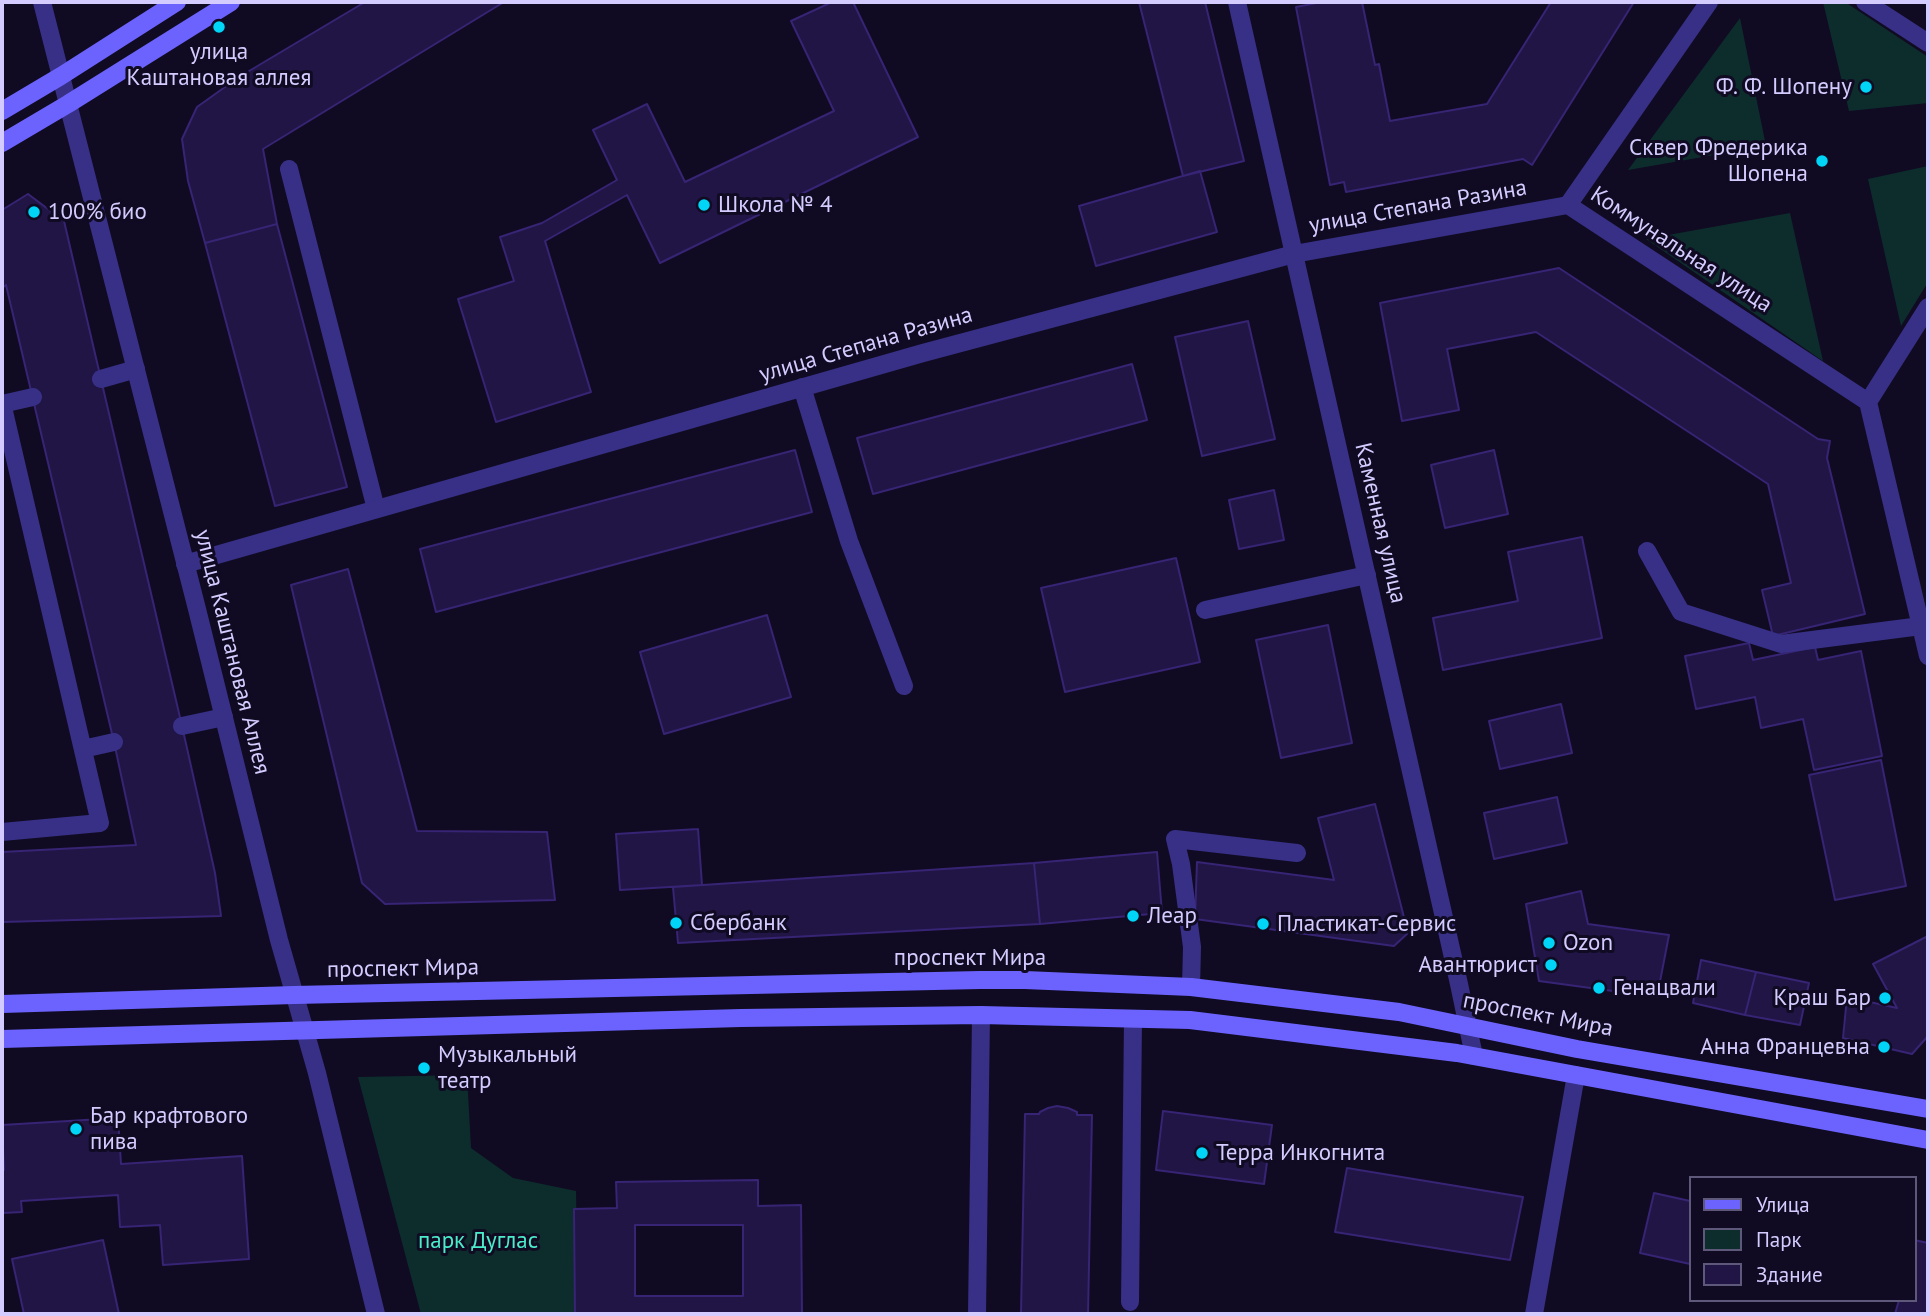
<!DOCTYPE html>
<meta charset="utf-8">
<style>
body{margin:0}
#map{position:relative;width:1930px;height:1316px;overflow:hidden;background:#100b22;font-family:"PT Sans",sans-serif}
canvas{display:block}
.frame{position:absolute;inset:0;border:4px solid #d4ccff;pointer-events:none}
.legend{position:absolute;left:1689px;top:1176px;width:228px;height:126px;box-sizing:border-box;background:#100b22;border:2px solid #5e587a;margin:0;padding:9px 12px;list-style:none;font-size:21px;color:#d4ccff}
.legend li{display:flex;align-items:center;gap:14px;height:35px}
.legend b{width:35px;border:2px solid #5e587a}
</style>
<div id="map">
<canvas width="1930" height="1316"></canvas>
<div class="frame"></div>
<ul class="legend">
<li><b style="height:9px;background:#6c63ff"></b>Улица</li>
<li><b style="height:19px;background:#0d2d2d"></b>Парк</li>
<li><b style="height:19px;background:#201545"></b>Здание</li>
</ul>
</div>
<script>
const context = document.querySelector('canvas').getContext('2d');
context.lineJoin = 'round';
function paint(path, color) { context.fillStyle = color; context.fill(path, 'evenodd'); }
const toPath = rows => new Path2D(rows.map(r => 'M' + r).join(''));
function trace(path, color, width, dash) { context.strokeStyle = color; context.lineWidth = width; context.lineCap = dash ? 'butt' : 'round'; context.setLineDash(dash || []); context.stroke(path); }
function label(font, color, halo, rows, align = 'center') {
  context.font = font + ' "PT Sans",sans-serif'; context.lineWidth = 6; context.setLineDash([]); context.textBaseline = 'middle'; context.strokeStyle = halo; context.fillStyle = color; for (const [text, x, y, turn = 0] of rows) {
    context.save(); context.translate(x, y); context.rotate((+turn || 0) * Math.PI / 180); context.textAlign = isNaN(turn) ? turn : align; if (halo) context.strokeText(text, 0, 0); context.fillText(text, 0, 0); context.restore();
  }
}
paint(toPath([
 [1823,2,1845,2,1928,57,1928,103,1849,111],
 [1740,18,1766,146,1628,170],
 [1928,166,1928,282,1901,326,1868,179],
 [1790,213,1823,361,1646,239],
 [467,1075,471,1148,513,1178,576,1191,578,1314,421,1314,358,1077]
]), '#0d2d2d');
const building = toPath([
 [365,2,504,2,263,149,277,224,205,243,188,181,182,139,197,107,239,77,365,2],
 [832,2,853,2,918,137,660,263,627,195,545,241,591,392,496,422,458,299,514,281,500,237,542,223,617,180,593,130,647,104,685,182,834,111,791,21,832,2],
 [1139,2,1205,2,1244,161,1183,176,1139,2],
 [1322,2,1362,2,1375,65,1379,64,1390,121,1487,104,1551,2,1634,2,1532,165,1523,159,1346,192,1344,182,1330,185,1296,7,1322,2],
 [1200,171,1217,232,1096,266,1079,206,1200,171],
 [28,194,64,221,182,726,215,873,221,916,2,922,2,852,136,845,114,742,6,285,2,288,2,210,28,194],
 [277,224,347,487,275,506,205,243,277,224],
 [1559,268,1818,439,1830,441,1827,458,1865,614,1773,636,1762,590,1791,583,1768,484,1536,332,1447,349,1459,410,1402,421,1380,303,1559,268],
 [1248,321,1275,439,1202,456,1175,337,1248,321],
 [1132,364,1147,420,873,494,857,438,1132,364],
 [795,450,812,512,436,612,420,549,795,450],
 [1494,450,1508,514,1445,528,1431,465,1494,450],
 [1274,490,1284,540,1239,549,1229,500,1274,490],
 [1582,537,1602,638,1443,670,1433,618,1518,601,1508,552,1582,537],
 [1176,558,1200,662,1065,692,1041,588,1176,558],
 [348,569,417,831,547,832,555,900,385,904,362,883,291,585,348,569],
 [767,615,791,697,664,734,640,652,767,615],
 [1328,625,1352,743,1281,758,1256,640,1328,625],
 [1749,643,1753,660,1815,647,1818,660,1861,651,1882,756,1814,770,1803,719,1761,728,1755,697,1696,709,1685,656,1749,643],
 [1561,704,1572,753,1500,769,1489,721,1561,704],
 [1881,760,1906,886,1835,900,1809,775,1881,760],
 [1557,797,1567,843,1494,859,1484,813,1557,797],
 [1375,804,1408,933,1394,946,1195,919,1197,862,1334,880,1318,818,1375,804],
 [698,829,702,885,620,890,616,834,698,829],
 [1157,852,1162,913,1040,924,1034,863,1157,852],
 [1034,863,1040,924,678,943,673,887,1034,863],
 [1581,891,1588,924,1669,935,1657,997,1539,981,1526,904,1581,891],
 [1928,936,1928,1036,1912,1054,1843,1038,1847,997,1897,1008,1873,964,1928,936],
 [1701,960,1756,972,1745,1015,1693,1003,1701,960],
 [1756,972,1809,983,1800,1025,1745,1015,1756,972],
 [1057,1106,1068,1108,1077,1112,1077,1115,1092,1115,1088,1314,1021,1314,1025,1114,1039,1114,1040,1112,1048,1108,1057,1106],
 [1163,1111,1272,1125,1264,1184,1156,1170,1163,1111],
 [118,1118,121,1164,242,1156,249,1259,163,1265,160,1225,120,1227,118,1195,21,1201,22,1212,2,1213,2,1170,4,1170,2,1125,118,1118],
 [1347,1168,1523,1197,1510,1260,1335,1232,1347,1168],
 [758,1180,758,1206,801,1205,802,1314,575,1314,574,1209,617,1208,616,1182,758,1180],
 [635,1225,743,1225,743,1296,635,1296,635,1225],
 [1654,1193,1690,1201,1690,1264,1640,1253,1654,1193],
 [103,1240,119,1314,24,1314,12,1259,103,1240],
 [1914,1240,1928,1243,1928,1314,1895,1314,1899,1300,1914,1300,1914,1240]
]);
paint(building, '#201545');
trace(building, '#372474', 2);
trace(toPath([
 [289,169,376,509],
 [101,379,136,369],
 [802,387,849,541,904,686],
 [2,403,100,823,2,832],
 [2,404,33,397],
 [1647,551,1681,612,1781,644,1921,626],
 [1205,610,1367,575],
 [182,726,224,717],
 [83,749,114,742],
 [1191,987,1192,947,1181,864,1175,839,1297,853],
 [1130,1302,1133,1019],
 [977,1314,981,1015],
 [1534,1314,1576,1075]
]), '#373086', 18);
trace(toPath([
 [1865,2,1928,43],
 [1568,205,1868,402,1928,307],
 [1568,205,1709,2],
 [1868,402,1928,656],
 [185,564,923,353,1294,254,1568,205]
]), '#373086', 18);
trace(toPath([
 [42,2,197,609,279,940,317,1073,376,1314],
 [1237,2,1459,984,1474,1056]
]), '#373086', 18);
trace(toPath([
 [2,111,61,76,177,2],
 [2,143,68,104,231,2],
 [2,1004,294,995,980,980,1025,980,1191,987,1399,1012,1577,1049,1928,1109],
 [2,1039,741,1018,981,1015,1190,1020,1457,1053,1928,1140]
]), '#6c63ff', 18);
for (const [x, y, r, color] of [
 [219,27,7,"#00d5f7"],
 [1866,87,7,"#00d5f7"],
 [1822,161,7,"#00d5f7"],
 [704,205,7,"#00d5f7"],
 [34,212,7,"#00d5f7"],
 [1133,916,7,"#00d5f7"],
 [676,923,7,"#00d5f7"],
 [1263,924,7,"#00d5f7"],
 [1549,943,7,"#00d5f7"],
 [1551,965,7,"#00d5f7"],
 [1599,988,7,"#00d5f7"],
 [1885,998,7,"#00d5f7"],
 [1884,1047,7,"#00d5f7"],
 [424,1068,7,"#00d5f7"],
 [76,1129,7,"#00d5f7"],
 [1202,1153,7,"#00d5f7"]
]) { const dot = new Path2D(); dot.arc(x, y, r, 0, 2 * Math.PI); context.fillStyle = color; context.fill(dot); trace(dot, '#100b22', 2.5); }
label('23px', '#d4ccff', '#100b22', [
 ["улица",219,52,"center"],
 ["Каштановая аллея",219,78,"center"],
 ["Ф. Ф. Шопену",1852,87,"right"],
 ["Сквер Фредерика",1808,148,"right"],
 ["Шопена",1808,174,"right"],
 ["Школа № 4",718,205],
 ["100% био",48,212],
 ["Леар",1147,916],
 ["Сбербанк",690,923],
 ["Пластикат-Сервис",1277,924],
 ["Ozon",1563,943],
 ["Авантюрист",1537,965,"right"],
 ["Генацвали",1613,988],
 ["Краш Бар",1871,998,"right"],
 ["Анна Францевна",1870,1047,"right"],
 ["Музыкальный",438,1055],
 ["театр",438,1081],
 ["Бар крафтового",90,1116],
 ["пива",90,1142],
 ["Терра Инкогнита",1216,1153]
], 'left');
label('23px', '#d4ccff', '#100b22', [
 ["улица Степана Разина",1418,207,-10],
 ["Коммунальная улица",1681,250,33],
 ["улица Степана Разина",866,345,-16],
 ["Каменная улица",1380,523,77],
 ["улица Каштановая Аллея",232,652,76],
 ["проспект Мира",970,958],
 ["проспект Мира",403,969,-1],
 ["проспект Мира",1538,1015,11]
]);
label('23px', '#4becca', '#100b22', [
 ["парк Дуглас",478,1241]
]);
</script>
